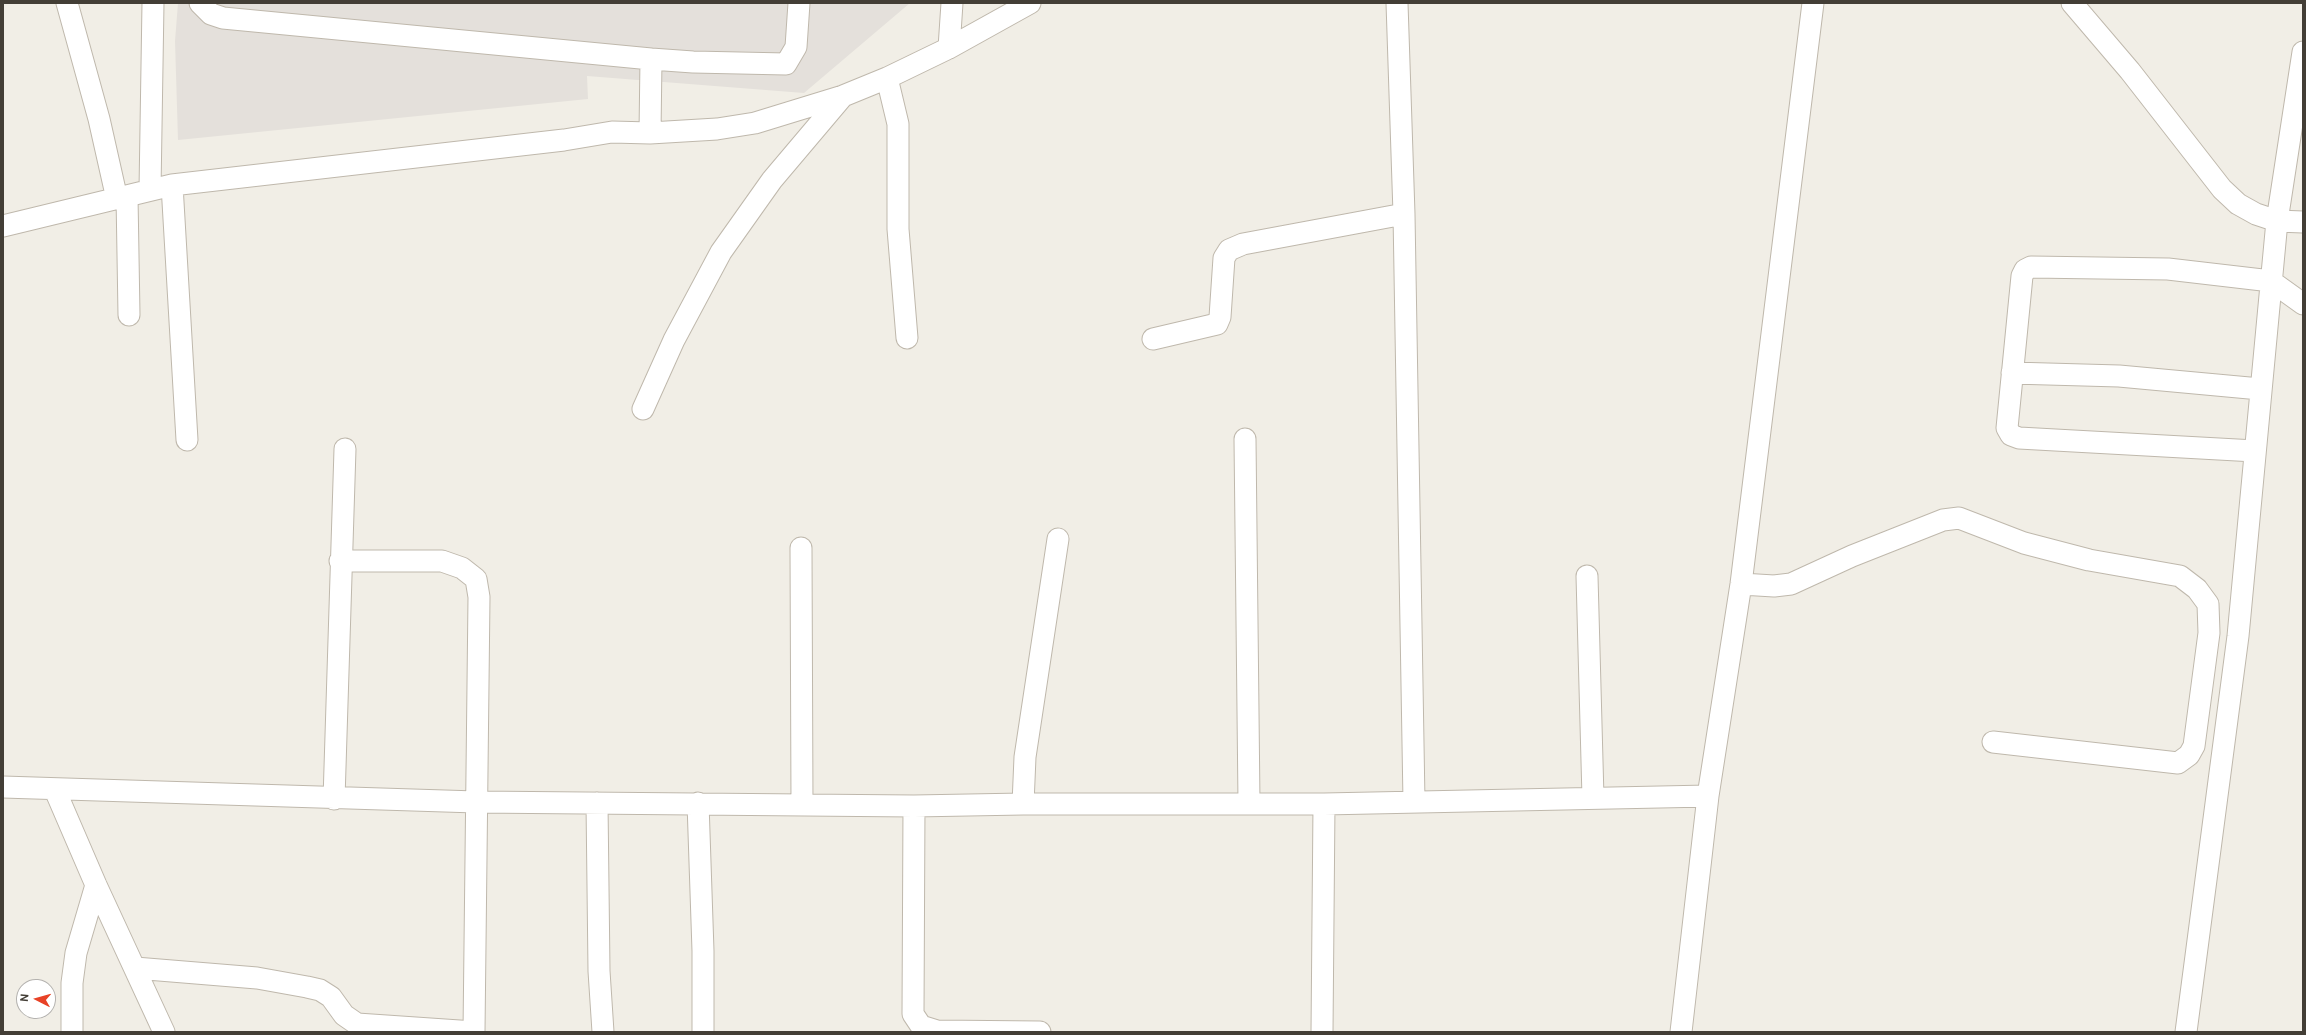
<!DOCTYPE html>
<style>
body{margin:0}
#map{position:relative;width:2306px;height:1035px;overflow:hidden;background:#f1eee6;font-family:Roboto,sans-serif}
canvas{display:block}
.frame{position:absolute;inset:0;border:4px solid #433e36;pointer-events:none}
.north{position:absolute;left:16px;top:979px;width:40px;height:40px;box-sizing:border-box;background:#fff;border:1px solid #b4b2af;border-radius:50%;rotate:276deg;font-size:11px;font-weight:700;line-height:16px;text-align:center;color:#433e36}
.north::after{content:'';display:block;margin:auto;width:14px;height:18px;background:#e84226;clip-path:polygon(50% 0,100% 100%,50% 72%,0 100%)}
</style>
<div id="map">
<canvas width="2306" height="1035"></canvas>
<div class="frame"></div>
<div class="north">N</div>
</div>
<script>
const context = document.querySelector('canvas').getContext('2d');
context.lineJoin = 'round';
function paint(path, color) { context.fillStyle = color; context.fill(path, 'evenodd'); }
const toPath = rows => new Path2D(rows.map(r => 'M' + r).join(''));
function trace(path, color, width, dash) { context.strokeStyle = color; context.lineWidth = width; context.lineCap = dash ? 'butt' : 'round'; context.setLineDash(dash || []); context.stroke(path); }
paint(toPath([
 [178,3,910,3,804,93,587,76,588,99,178,140,175,41]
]), '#e4e0db');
const minor = toPath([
 [67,3,99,119,117,199],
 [200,3,211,14,223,18,651,59],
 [1397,3,1404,214,1414,801],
 [2072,3,2130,71,2222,189,2238,204,2256,214,2277,221,2303,222],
 [949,48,952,3],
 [887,78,898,124,898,229,907,338],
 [650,133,651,59,693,62,786,64,796,47,799,3],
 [172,185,187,440],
 [150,190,153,3],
 [127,196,129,315],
 [3,226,172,185,564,140,612,132,650,133,717,129,755,123,843,96,887,78,949,48,1030,3],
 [1153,339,1217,324,1220,317,1224,258,1229,250,1243,244,1404,214],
 [2012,373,2119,376,2260,389],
 [643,409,674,340,721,252,772,180,843,96],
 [1245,439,1249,803],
 [2255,451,2019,438,2011,435,2007,428,2022,276,2025,270,2031,267,2168,269,2271,281,2303,304],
 [801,548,802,805],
 [340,561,442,561,462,568,476,579,479,597,474,1032],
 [1587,576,1593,798],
 [1741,584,1774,586,1791,584,1852,556,1943,520,1959,518,2024,543,2089,560,2180,576,2197,589,2208,604,2209,633,2194,746,2189,755,2178,763,1993,742],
 [3,787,476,802,914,806,1023,804,1324,804,1708,796],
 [55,790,96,885,164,1032],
 [334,799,345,449],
 [597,803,599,971,603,1032],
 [698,803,703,951,703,1032],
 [1023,804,1025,757,1058,539],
 [914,806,913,1014,921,1026,937,1031,1040,1032],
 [135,968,257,978,307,987,320,990,331,997,344,1015,357,1024,474,1032],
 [72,1032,72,983,76,953,96,885],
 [1322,1032,1324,804],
 [1681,1032,1708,796,1741,584,1813,3],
 [2186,1032,2238,636,2277,221,2303,52]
]);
trace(minor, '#bfb8ac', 23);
trace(minor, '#fff', 21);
</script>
